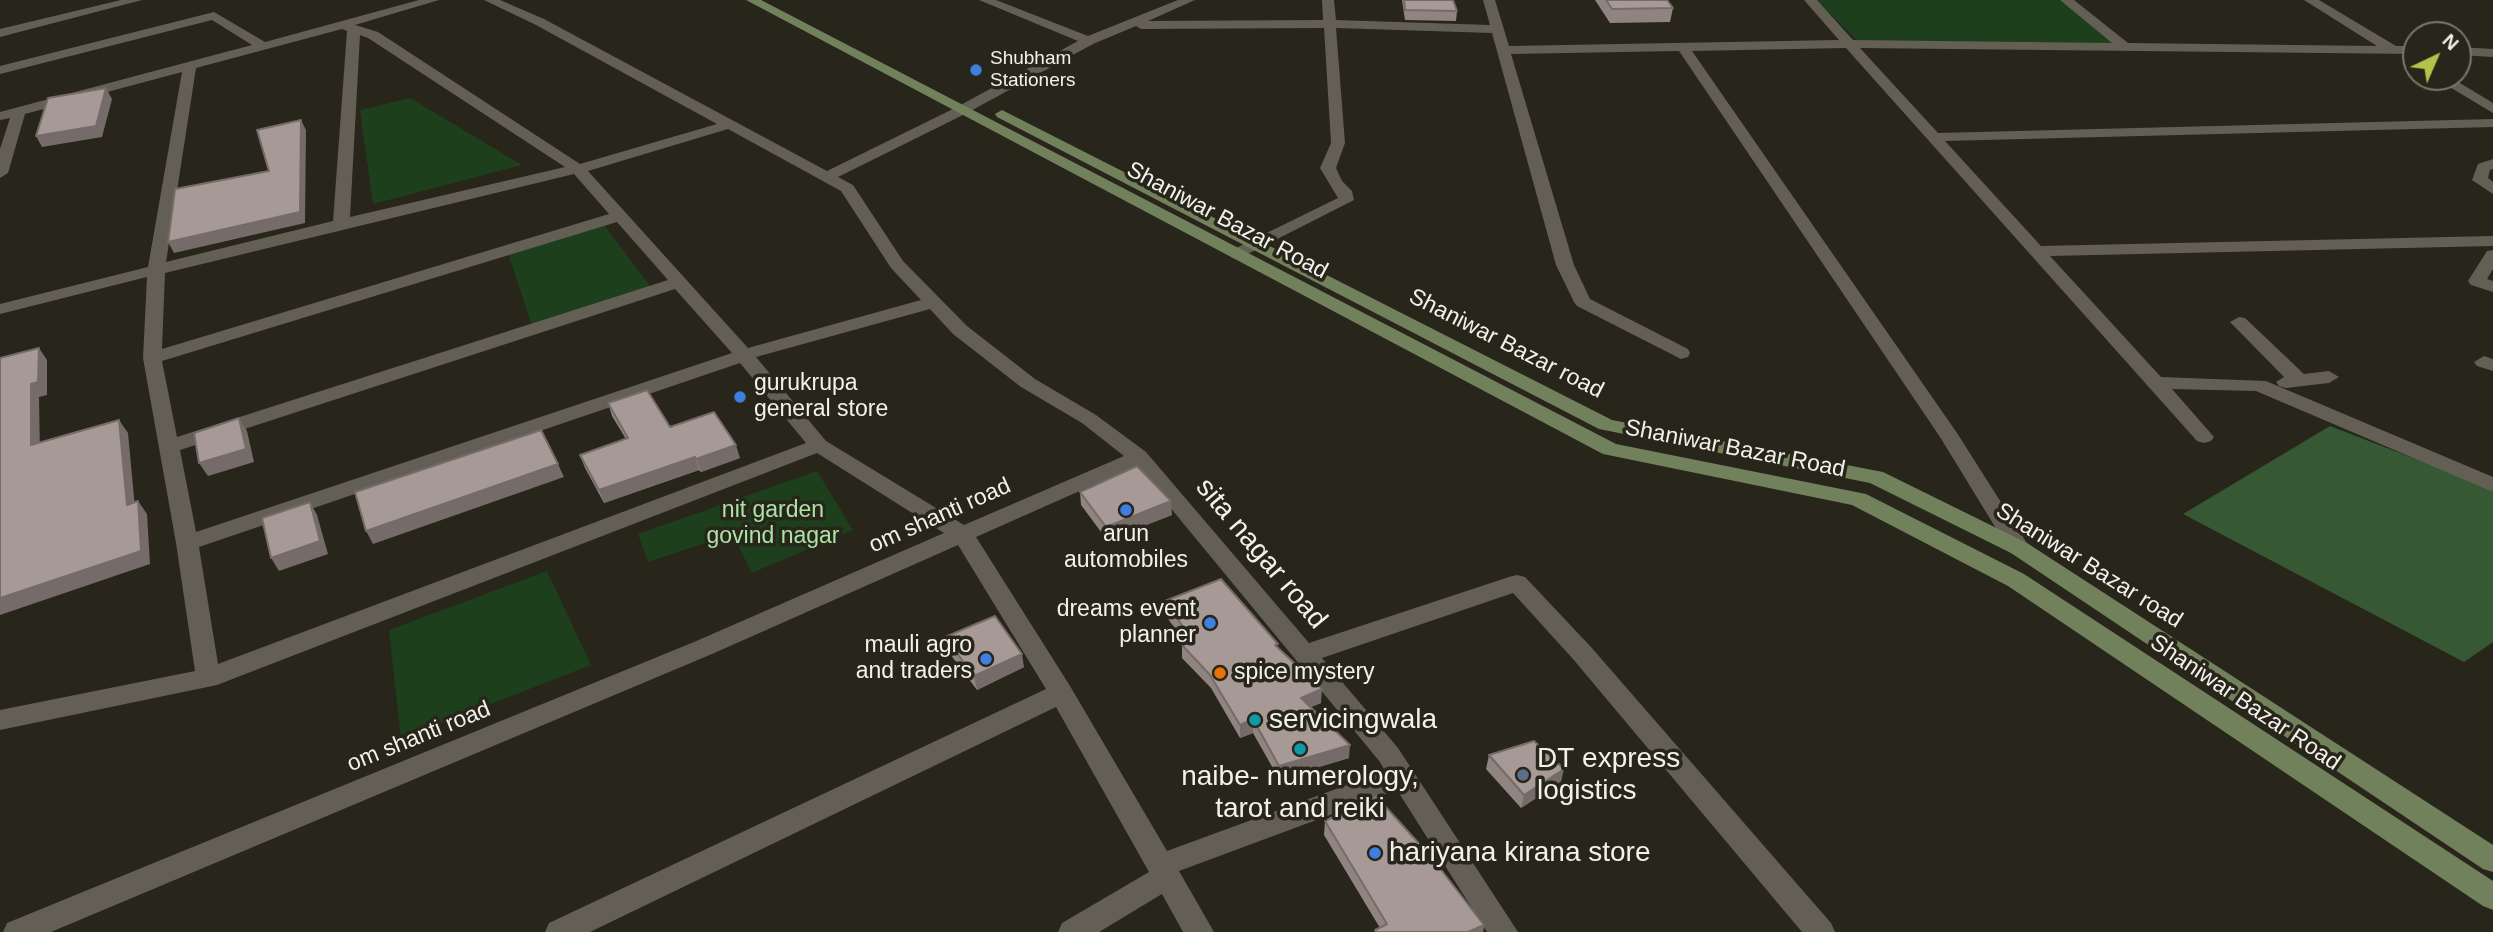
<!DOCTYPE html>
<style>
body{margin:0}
#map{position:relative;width:2493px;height:932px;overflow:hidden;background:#28251b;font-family:Arial,sans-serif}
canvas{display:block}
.north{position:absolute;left:2402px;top:21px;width:70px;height:70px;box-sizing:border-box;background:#28251b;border:2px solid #79776e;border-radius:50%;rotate:44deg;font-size:19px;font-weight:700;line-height:28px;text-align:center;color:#f3f1eb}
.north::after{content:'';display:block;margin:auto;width:24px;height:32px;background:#b2c34c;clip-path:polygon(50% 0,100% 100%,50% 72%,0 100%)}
</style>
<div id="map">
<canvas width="2493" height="932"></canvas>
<div class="north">N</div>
</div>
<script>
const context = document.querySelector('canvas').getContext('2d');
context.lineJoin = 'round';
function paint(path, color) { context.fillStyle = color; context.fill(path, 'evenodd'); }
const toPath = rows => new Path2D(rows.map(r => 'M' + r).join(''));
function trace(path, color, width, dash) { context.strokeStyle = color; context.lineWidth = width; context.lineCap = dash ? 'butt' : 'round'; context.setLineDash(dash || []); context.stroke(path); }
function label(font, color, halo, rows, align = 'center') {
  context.font = font + ' Arial,sans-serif'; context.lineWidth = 7; context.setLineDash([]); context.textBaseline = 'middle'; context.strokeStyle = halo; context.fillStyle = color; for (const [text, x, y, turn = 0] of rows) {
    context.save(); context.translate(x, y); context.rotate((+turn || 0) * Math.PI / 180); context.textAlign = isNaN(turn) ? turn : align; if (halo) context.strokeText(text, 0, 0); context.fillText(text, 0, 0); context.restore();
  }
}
paint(toPath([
 [1816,0,2060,0,2115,44,1859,42],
 [410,98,522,165,373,204,360,110],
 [605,226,653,290,533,329,508,253],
 [817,471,853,530,752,573,732,534,648,562,638,534],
 [547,571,591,665,401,739,389,630]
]), '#1e3f1c');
paint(toPath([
 [2330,426,2475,482,2493,492,2493,642,2464,662,2183,514]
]), '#365933');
paint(toPath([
 [121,0,142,0,0,37,0,29,121,0],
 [419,0,439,0,355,25,378,32,580,164,717,124,536,25,484,0,500,0,544,19,827,171,957,107,1078,41,979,0,996,0,1088,36,1178,0,1195,0,1148,21,1323,20,1322,0,1334,0,1336,20,1490,25,1483,0,1495,0,1509,46,1839,40,1804,0,1817,0,1853,40,2112,43,2060,0,2074,0,2128,43,2377,46,2304,0,2319,0,2396,46,2416,46,2416,54,1860,48,1938,133,2493,119,2493,127,1945,141,2041,246,2493,236,2493,246,2050,256,2161,377,2266,381,2493,477,2493,492,2256,391,2172,389,2214,437,2211,441,2204,443,2197,441,1846,48,1692,51,1957,433,2030,548,2027,553,2019,556,2011,553,1940,437,1679,51,1511,54,1574,265,1590,299,1688,349,1690,353,1688,357,1681,359,1577,306,1574,302,1556,265,1492,33,1336,28,1345,143,1336,168,1342,181,1352,191,1354,200,1238,259,1232,258,1230,254,1232,250,1338,198,1320,168,1331,143,1324,28,1141,29,1136,26,1093,44,967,113,838,177,853,185,903,261,967,326,1035,379,1096,415,1146,452,1309,643,1509,577,1517,575,1525,577,1591,647,1831,923,1835,932,1802,932,1573,659,1513,593,1322,658,1398,748,1518,932,1487,932,1397,790,1179,871,1214,932,1183,932,1162,894,1099,932,1058,932,1062,923,1149,872,1056,707,590,932,545,932,549,923,1046,689,958,545,712,654,51,932,3,932,7,923,694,642,944,533,817,453,217,685,0,730,0,710,195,671,176,543,143,358,147,277,0,314,0,304,148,267,182,72,25,114,8,173,0,178,0,149,10,118,0,120,0,112,252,45,212,20,0,74,0,66,214,12,265,42,419,0],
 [342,29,347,31,333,221,166,262,196,68,342,29],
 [360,35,368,38,565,167,350,217,360,35],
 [728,129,841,191,891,268,921,300,748,348,588,171,728,129],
 [574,174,609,214,162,349,165,273,574,174],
 [617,222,668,280,177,437,162,361,617,222],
 [675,289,732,353,196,532,180,450,675,289],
 [930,309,953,334,1021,387,1082,423,1124,456,964,525,826,441,756,357,930,309],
 [740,363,806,443,218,664,199,547,740,363],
 [1136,466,1380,762,1385,771,1167,851,1070,686,976,537,1136,466],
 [2458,47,2493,49,2493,57,2458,55,2458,47],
 [2433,77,2450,77,2493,103,2493,113,2433,77],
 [2493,159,2493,169,2490,170,2488,178,2493,182,2493,194,2472,180,2478,164,2493,159],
 [2493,250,2493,269,2487,279,2493,281,2493,292,2471,285,2468,281,2487,251,2493,250],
 [2239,317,2245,318,2304,374,2329,371,2339,377,2329,383,2286,388,2279,386,2276,382,2284,377,2230,322,2239,317],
 [2484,356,2493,359,2493,371,2477,366,2474,362,2484,356]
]), '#635f54');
paint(toPath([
 [746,0,761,0,1616,444,1866,494,2024,574,2493,881,2493,910,2483,906,2008,586,1852,505,1603,454,746,0],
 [1002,110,1612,420,1883,472,2027,543,2493,845,2493,872,2483,869,2011,553,1870,483,1599,429,997,117,995,114,1002,110]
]), '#71815b');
paint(toPath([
 [1402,0,1453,0,1457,11,1456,21,1405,20],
 [1595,0,1667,0,1673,8,1670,22,1610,23],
 [608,403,670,427,740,458,701,472,699,470,604,503,585,468,580,455,626,439,612,416],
 [1080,492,1172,515,1107,540,1081,505],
 [1165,601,1278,649,1321,703,1311,707,1349,758,1279,779,1253,733,1240,738,1211,688,1182,658,1182,645,1186,643,1165,615],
 [945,637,1024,667,977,690,947,650],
 [1489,755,1561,782,1521,808,1486,769],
 [1325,821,1484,925,1483,932,1375,932,1375,930,1380,928,1324,835]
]), '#908480');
paint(toPath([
 [106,88,112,99,102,137,42,147,36,136],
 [301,120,306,130,305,223,174,253,168,242,300,212],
 [39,348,47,360,47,395,39,397,40,458,31,445,31,384],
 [239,418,247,431,254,462,208,476,199,463],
 [119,420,128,433,136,518,127,505],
 [736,445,740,458,701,472,696,459],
 [695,457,699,470,604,503,599,490],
 [558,464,564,477,373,544,366,531],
 [138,501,147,514,150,564,0,615,0,598],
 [1171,501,1172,515,1107,540,1106,527],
 [310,502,317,515,328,554,279,571,271,558],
 [1022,654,1024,667,977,690,974,676],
 [1322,689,1321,703,1301,711,1301,698],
 [1253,719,1253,733,1240,738,1240,725],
 [1350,745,1349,758,1279,779,1279,766],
 [1564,769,1561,782,1521,808,1524,795],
 [1484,925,1483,932,1468,932]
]), '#756b68');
const building = toPath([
 [1404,0,1453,0,1457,11,1405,10,1404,0],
 [1606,0,1667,0,1673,8,1612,9,1606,0],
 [106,88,96,126,36,136,48,98,106,88],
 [301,120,300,212,168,242,175,189,269,171,257,130,301,120],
 [39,348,38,382,31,384,31,445,119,420,127,505,138,501,141,551,0,598,0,358,39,348],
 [647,390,670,427,714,412,736,445,696,459,695,457,599,490,580,455,628,438,608,403,647,390],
 [239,418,246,449,199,463,194,433,239,418],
 [541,430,558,464,366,531,355,492,541,430],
 [1137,466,1171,501,1106,527,1080,492,1137,466],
 [310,502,320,541,271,558,262,518,310,502],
 [1221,579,1278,644,1275,645,1322,689,1301,698,1350,745,1279,766,1253,719,1240,725,1210,675,1182,645,1193,641,1165,601,1221,579],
 [995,616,1022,654,974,676,945,637,995,616],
 [1534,741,1564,769,1524,795,1489,755,1534,741],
 [1376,796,1432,858,1484,925,1468,932,1377,932,1375,930,1387,924,1325,821,1376,796]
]);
paint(building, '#a79995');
trace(building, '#756b68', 2);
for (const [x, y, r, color] of [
 [976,70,7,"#3f7fe0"],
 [740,397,7,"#3f7fe0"],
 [1126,510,7,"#3f7fe0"],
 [1210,623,7,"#3f7fe0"],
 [986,659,7,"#3f7fe0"],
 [1220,673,7,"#e8710a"],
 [1255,720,7,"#0f9aa8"],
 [1300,749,7,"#0f9aa8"],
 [1523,775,7,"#5c6f8a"],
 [1375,853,7,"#3f7fe0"]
]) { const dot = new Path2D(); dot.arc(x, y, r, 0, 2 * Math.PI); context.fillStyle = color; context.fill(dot); trace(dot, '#28251b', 2.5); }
label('19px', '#f3f1eb', '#28251b', [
 ["Shubham",990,59],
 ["Stationers",990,81]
], 'left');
label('23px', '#f3f1eb', '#28251b', [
 ["Shaniwar Bazar Road",1227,221,28],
 ["Shaniwar Bazar road",1506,344,27],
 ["Shaniwar Bazar Road",1735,449,11],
 ["om shanti road",940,516,-24],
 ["Shaniwar Bazar road",2089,566,32],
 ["Shaniwar Bazar Road",2245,703,34],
 ["om shanti road",419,737,-22]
]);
label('23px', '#f3f1eb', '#28251b', [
 ["gurukrupa",754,384],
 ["general store",754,410],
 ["arun",1126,535,"center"],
 ["automobiles",1126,561,"center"],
 ["dreams event",1196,610,"right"],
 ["planner",1196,636,"right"],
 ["mauli agro",972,646,"right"],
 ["and traders",972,672,"right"],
 ["spice mystery",1234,673]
], 'left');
label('23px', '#aae3a5', '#28251b', [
 ["nit garden",773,511],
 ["govind nagar",773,537]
]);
label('28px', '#f3f1eb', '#28251b', [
 ["sita nagar road",1261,554,50]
]);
label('28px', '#f3f1eb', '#28251b', [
 ["servicingwala",1269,720],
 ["DT express",1537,759],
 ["logistics",1537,791],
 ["naibe- numerology,",1300,777,"center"],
 ["tarot and reiki",1300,809,"center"],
 ["hariyana kirana store",1389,853]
], 'left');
</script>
